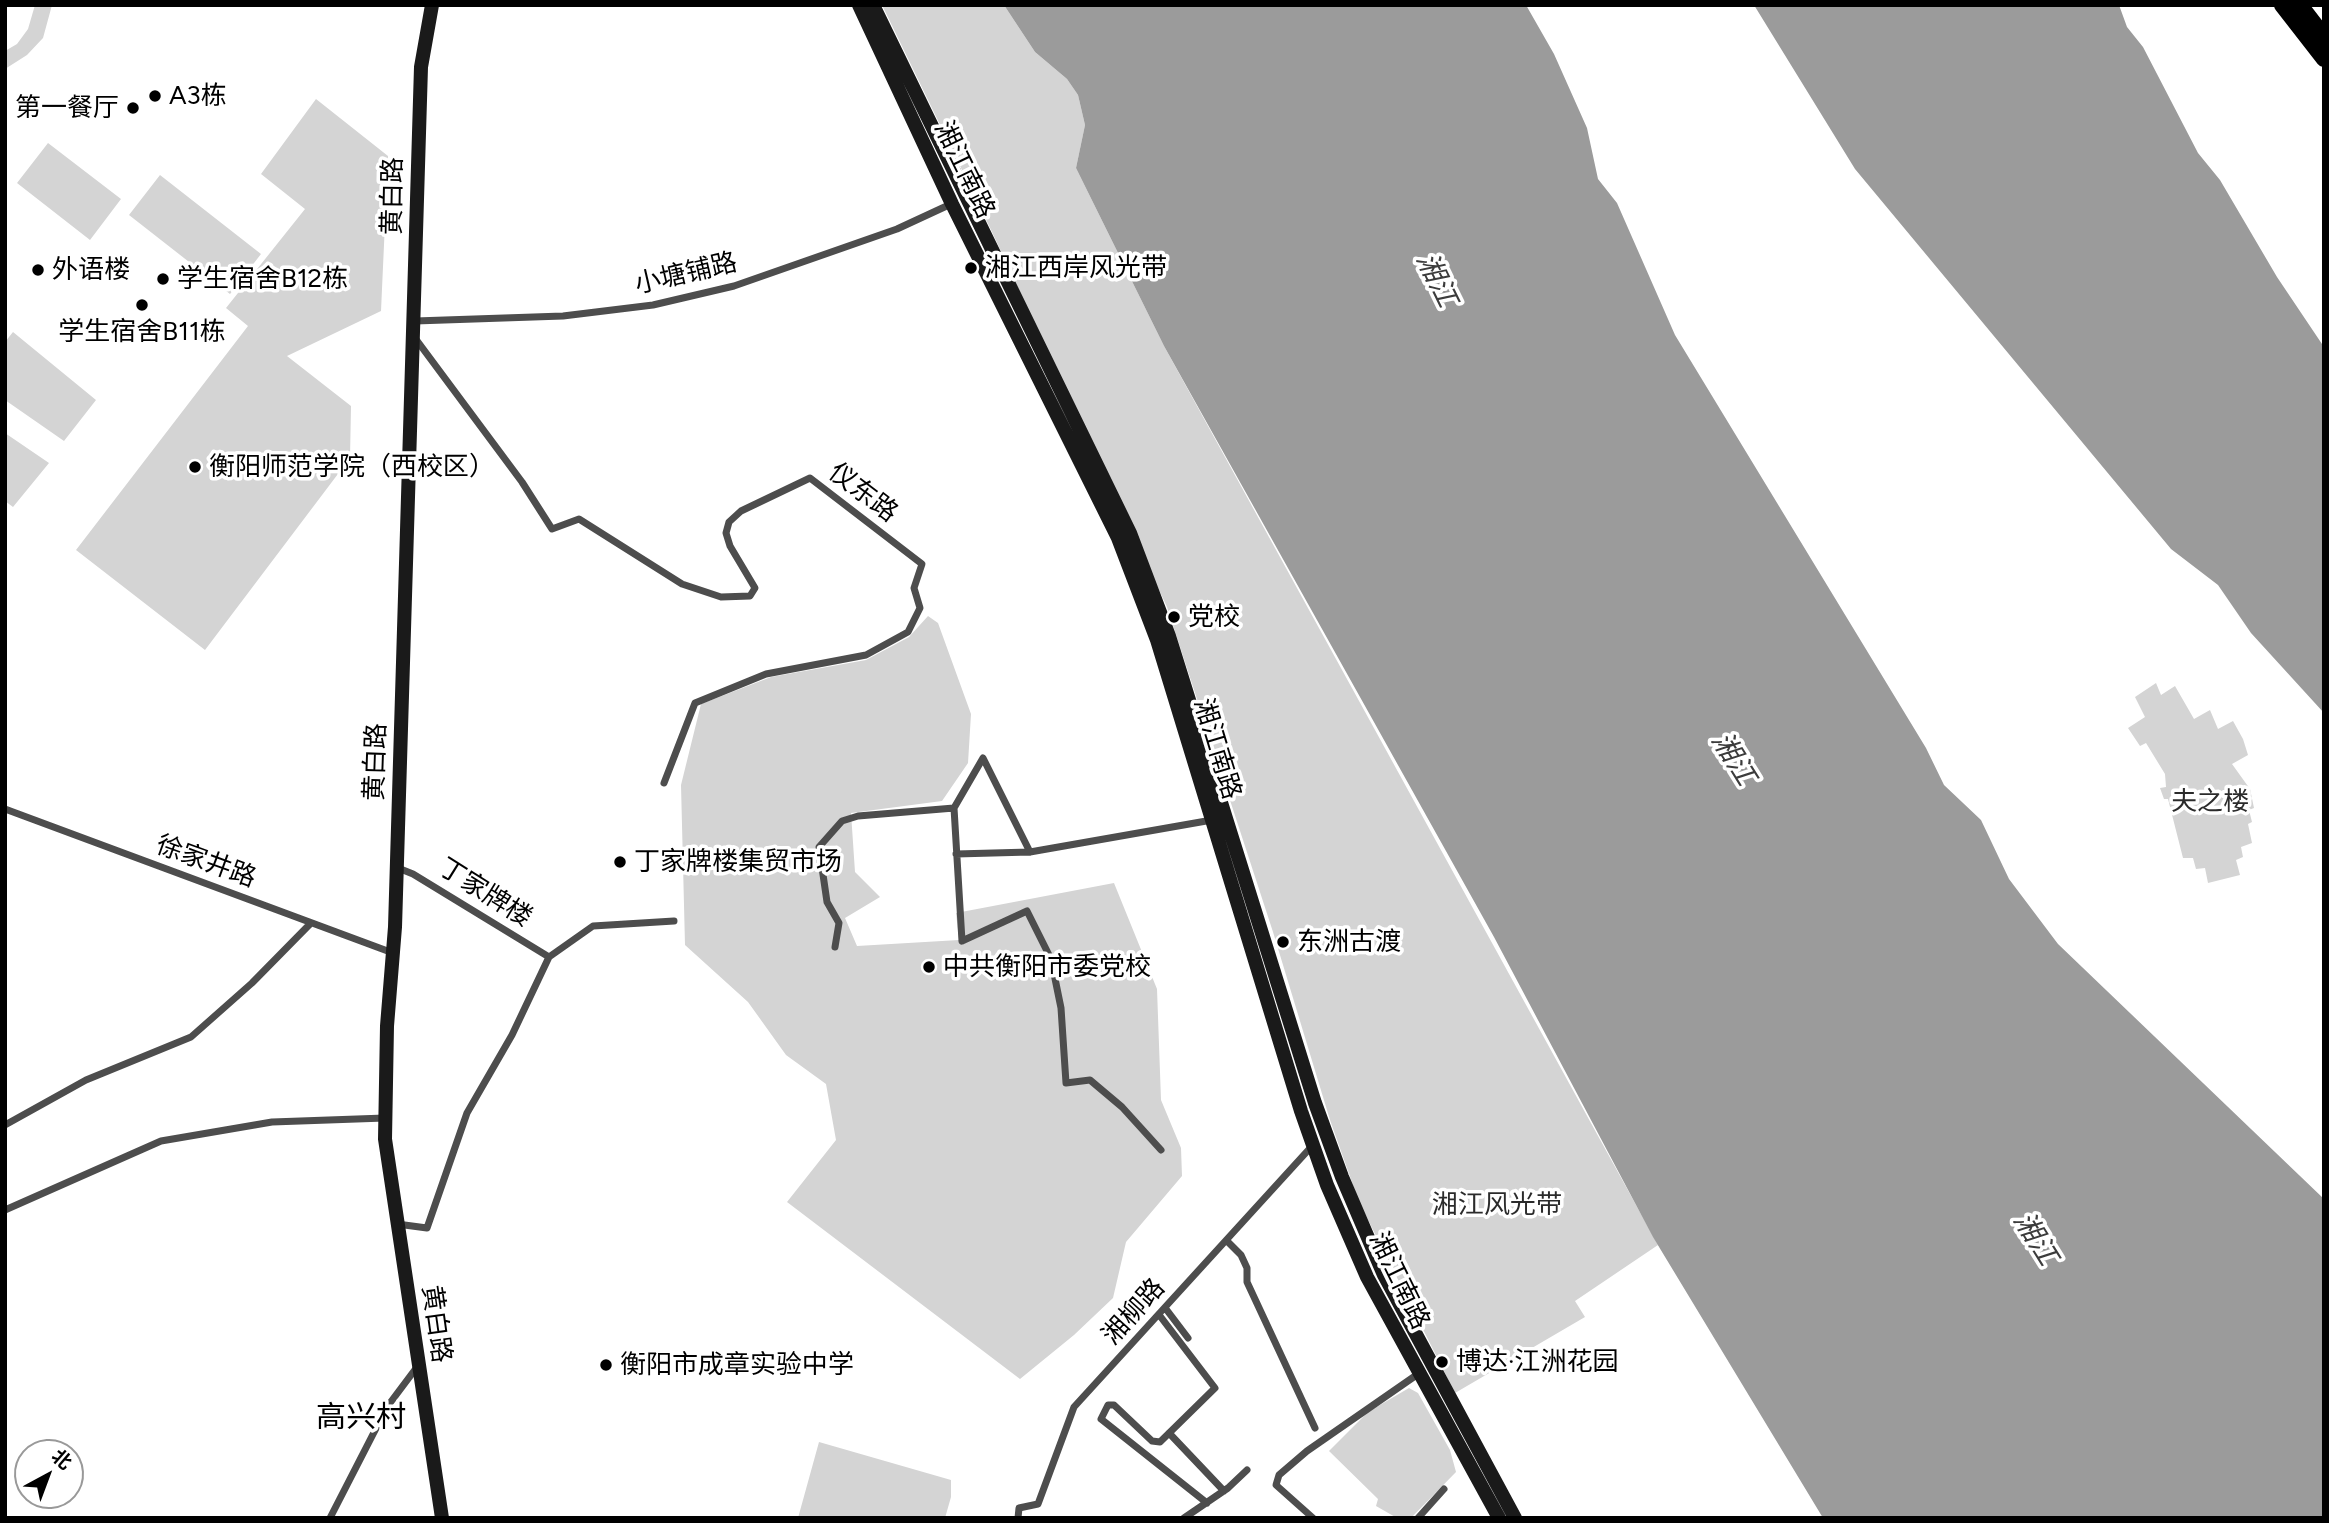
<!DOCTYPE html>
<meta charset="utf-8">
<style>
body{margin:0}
#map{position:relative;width:2329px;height:1523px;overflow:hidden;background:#fff;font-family:Figtree,"Noto Sans SC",sans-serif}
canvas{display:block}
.frame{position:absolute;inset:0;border:7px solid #000;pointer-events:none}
.north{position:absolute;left:14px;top:1439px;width:70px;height:70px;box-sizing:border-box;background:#fff;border:2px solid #999;border-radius:50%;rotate:41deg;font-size:19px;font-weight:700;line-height:28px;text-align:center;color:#000}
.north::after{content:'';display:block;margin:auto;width:24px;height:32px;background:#000;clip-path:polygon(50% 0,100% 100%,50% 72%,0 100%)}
</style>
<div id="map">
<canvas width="2329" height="1523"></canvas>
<div class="frame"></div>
<div class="north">北</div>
</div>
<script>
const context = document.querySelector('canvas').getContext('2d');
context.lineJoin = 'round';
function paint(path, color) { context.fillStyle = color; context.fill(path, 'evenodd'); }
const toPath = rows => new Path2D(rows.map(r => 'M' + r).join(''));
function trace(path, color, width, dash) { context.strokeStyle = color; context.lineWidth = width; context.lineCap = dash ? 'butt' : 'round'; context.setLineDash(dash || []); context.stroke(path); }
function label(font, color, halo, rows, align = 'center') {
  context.font = font + ' Figtree,"Noto Sans SC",sans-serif'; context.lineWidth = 7; context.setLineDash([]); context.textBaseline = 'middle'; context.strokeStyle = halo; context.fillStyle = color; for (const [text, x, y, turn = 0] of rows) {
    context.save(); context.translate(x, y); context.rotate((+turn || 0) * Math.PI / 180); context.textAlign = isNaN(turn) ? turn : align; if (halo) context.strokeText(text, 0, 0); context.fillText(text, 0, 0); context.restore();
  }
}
paint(toPath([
 [35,5,52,5,43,38,27,55,5,69,5,51,17,44,28,29],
 [882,5,1004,5,1035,52,1067,79,1078,95,1085,125,1076,168,1164,346,1658,1245,1575,1301,1585,1317,1455,1393,1359,1202,1330,1120,1273,932,1167,607,992,232],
 [316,99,388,156,381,311,287,356,351,406,350,458,205,650,76,550,248,326,226,308,305,209,261,174],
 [48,143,121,199,90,240,17,183],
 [160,175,261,254,230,294,129,215],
 [13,332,96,400,64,441,5,400,5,342],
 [5,433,49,463,13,507,5,501],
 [928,616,938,623,971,714,968,763,942,801,851,813,855,872,880,897,845,918,857,946,959,940,956,913,1114,883,1157,989,1161,1100,1181,1148,1182,1176,1126,1242,1113,1298,1074,1335,1020,1379,787,1202,836,1140,826,1084,786,1055,748,1002,685,945,681,785,701,704,771,677,866,660,909,637],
 [2156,683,2161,695,2175,686,2194,719,2210,710,2218,729,2233,721,2243,739,2248,755,2232,764,2250,789,2254,808,2249,810,2252,822,2248,824,2252,843,2241,847,2243,857,2236,860,2240,875,2208,883,2205,868,2196,869,2193,858,2183,858,2168,799,2164,799,2160,788,2166,787,2165,774,2146,743,2140,746,2128,728,2145,717,2135,697],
 [1409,1388,1418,1393,1450,1450,1456,1472,1411,1518,1397,1518,1376,1506,1378,1499,1329,1451,1368,1412],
 [819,1442,951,1480,951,1497,945,1518,798,1518]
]), '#d4d4d4');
paint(toPath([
 [1004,5,1526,5,1554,54,1587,128,1598,179,1617,203,1675,335,1926,748,1944,785,1981,820,2009,879,2058,944,2324,1199,2324,1518,1823,1518,1653,1237,1494,937,1164,346,1076,168,1085,125,1078,95,1067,79,1035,52],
 [1754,5,2119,5,2127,27,2143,47,2198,153,2220,180,2277,277,2324,347,2324,713,2251,633,2218,585,2171,549,1855,169]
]), '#9b9b9b');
trace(toPath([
 [415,321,563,316,653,305,734,286,897,229,951,204],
 [415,338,522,482,552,529,579,519,682,584,721,597,750,596,755,588,730,546,726,533,729,522,741,511,810,478,922,564,914,588,920,608,908,632,866,655,766,674,695,703,664,783],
 [954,808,983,758,1030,852],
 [5,809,393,953],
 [956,854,1030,852,1212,820],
 [398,868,413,874,549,957],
 [962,941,1027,911,1051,959,1061,1008,1066,1083,1090,1080,1122,1107,1161,1150],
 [835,947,839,923,827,902,819,847,842,821,858,816,954,808,962,941],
 [5,1125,86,1080,191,1037,252,983,311,923],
 [5,1210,161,1141,272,1122,385,1118],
 [397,1224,427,1228,467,1113,512,1035,549,957,593,926,674,921],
 [1227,1241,1241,1255,1247,1268,1247,1282,1315,1428],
 [1166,1309,1188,1338],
 [1160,1316,1215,1388,1160,1442,1152,1441,1114,1405,1108,1405,1101,1419,1207,1503],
 [1169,1433,1224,1491],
 [330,1518,387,1407,417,1367],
 [1018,1518,1019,1508,1038,1504,1074,1407,1312,1146],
 [1184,1518,1228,1488,1247,1470],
 [1313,1518,1276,1485,1279,1475,1307,1451,1418,1374],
 [1418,1518,1444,1489]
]), '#4d4d4d', 7);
trace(toPath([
 [432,5,421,67,395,927,387,1026,385,1139,442,1518],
 [859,5,952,204,1118,538,1157,640,1301,1111,1327,1185,1367,1277,1499,1518],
 [873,5,1130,533,1169,636,1315,1103,1342,1177,1384,1275,1515,1518]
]), '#1a1a1a', 14);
trace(toPath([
 [2282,5,2324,59],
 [2300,5,2324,36]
]), '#000', 16);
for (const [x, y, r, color] of [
 [155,96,7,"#000"],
 [133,108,7,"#000"],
 [971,268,7,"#000"],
 [38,270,7,"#000"],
 [163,279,7,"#000"],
 [142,305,7,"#000"],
 [195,467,7,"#000"],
 [1174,617,7,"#000"],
 [620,862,7,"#000"],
 [1283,942,7,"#000"],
 [929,967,7,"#000"],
 [1442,1362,7,"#000"],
 [606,1365,7,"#000"]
]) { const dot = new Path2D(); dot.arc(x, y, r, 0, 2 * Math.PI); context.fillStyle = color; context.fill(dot); trace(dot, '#fff', 2.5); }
label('26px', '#000', '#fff', [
 ["A3栋",169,96],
 ["第一餐厅",119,108,"right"],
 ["湘江西岸风光带",985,268],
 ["外语楼",52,270],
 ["学生宿舍B12栋",177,279],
 ["学生宿舍B11栋",142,332,"center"],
 ["衡阳师范学院（西校区）",209,467],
 ["党校",1188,617],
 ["丁家牌楼集贸市场",634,862],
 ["东洲古渡",1297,942],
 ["中共衡阳市委党校",943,967],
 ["博达·江洲花园",1456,1362],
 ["衡阳市成章实验中学",620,1365]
], 'left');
label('26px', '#000', '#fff', [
 ["湘江南路",964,170,64],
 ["黄白路",393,196,-89],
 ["小塘铺路",686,274,-13],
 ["仪东路",863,493,37],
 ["湘江南路",1217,749,73],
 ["黄白路",376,762,-88],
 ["徐家井路",206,862,20],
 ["丁家牌楼",485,893,32],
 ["湘江南路",1399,1281,64],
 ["湘柳路",1134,1312,-48],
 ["黄白路",436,1324,82]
]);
label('26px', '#2b2b2b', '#fff', [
 ["夫之楼",2210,802],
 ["湘江风光带",1497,1205]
]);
label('italic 28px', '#3c3c3c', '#fff', [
 ["湘江",1436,280,64],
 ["湘江",1733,759,58],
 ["湘江",2035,1239,58]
]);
label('30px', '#000', '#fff', [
 ["高兴村",361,1418]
]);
</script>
